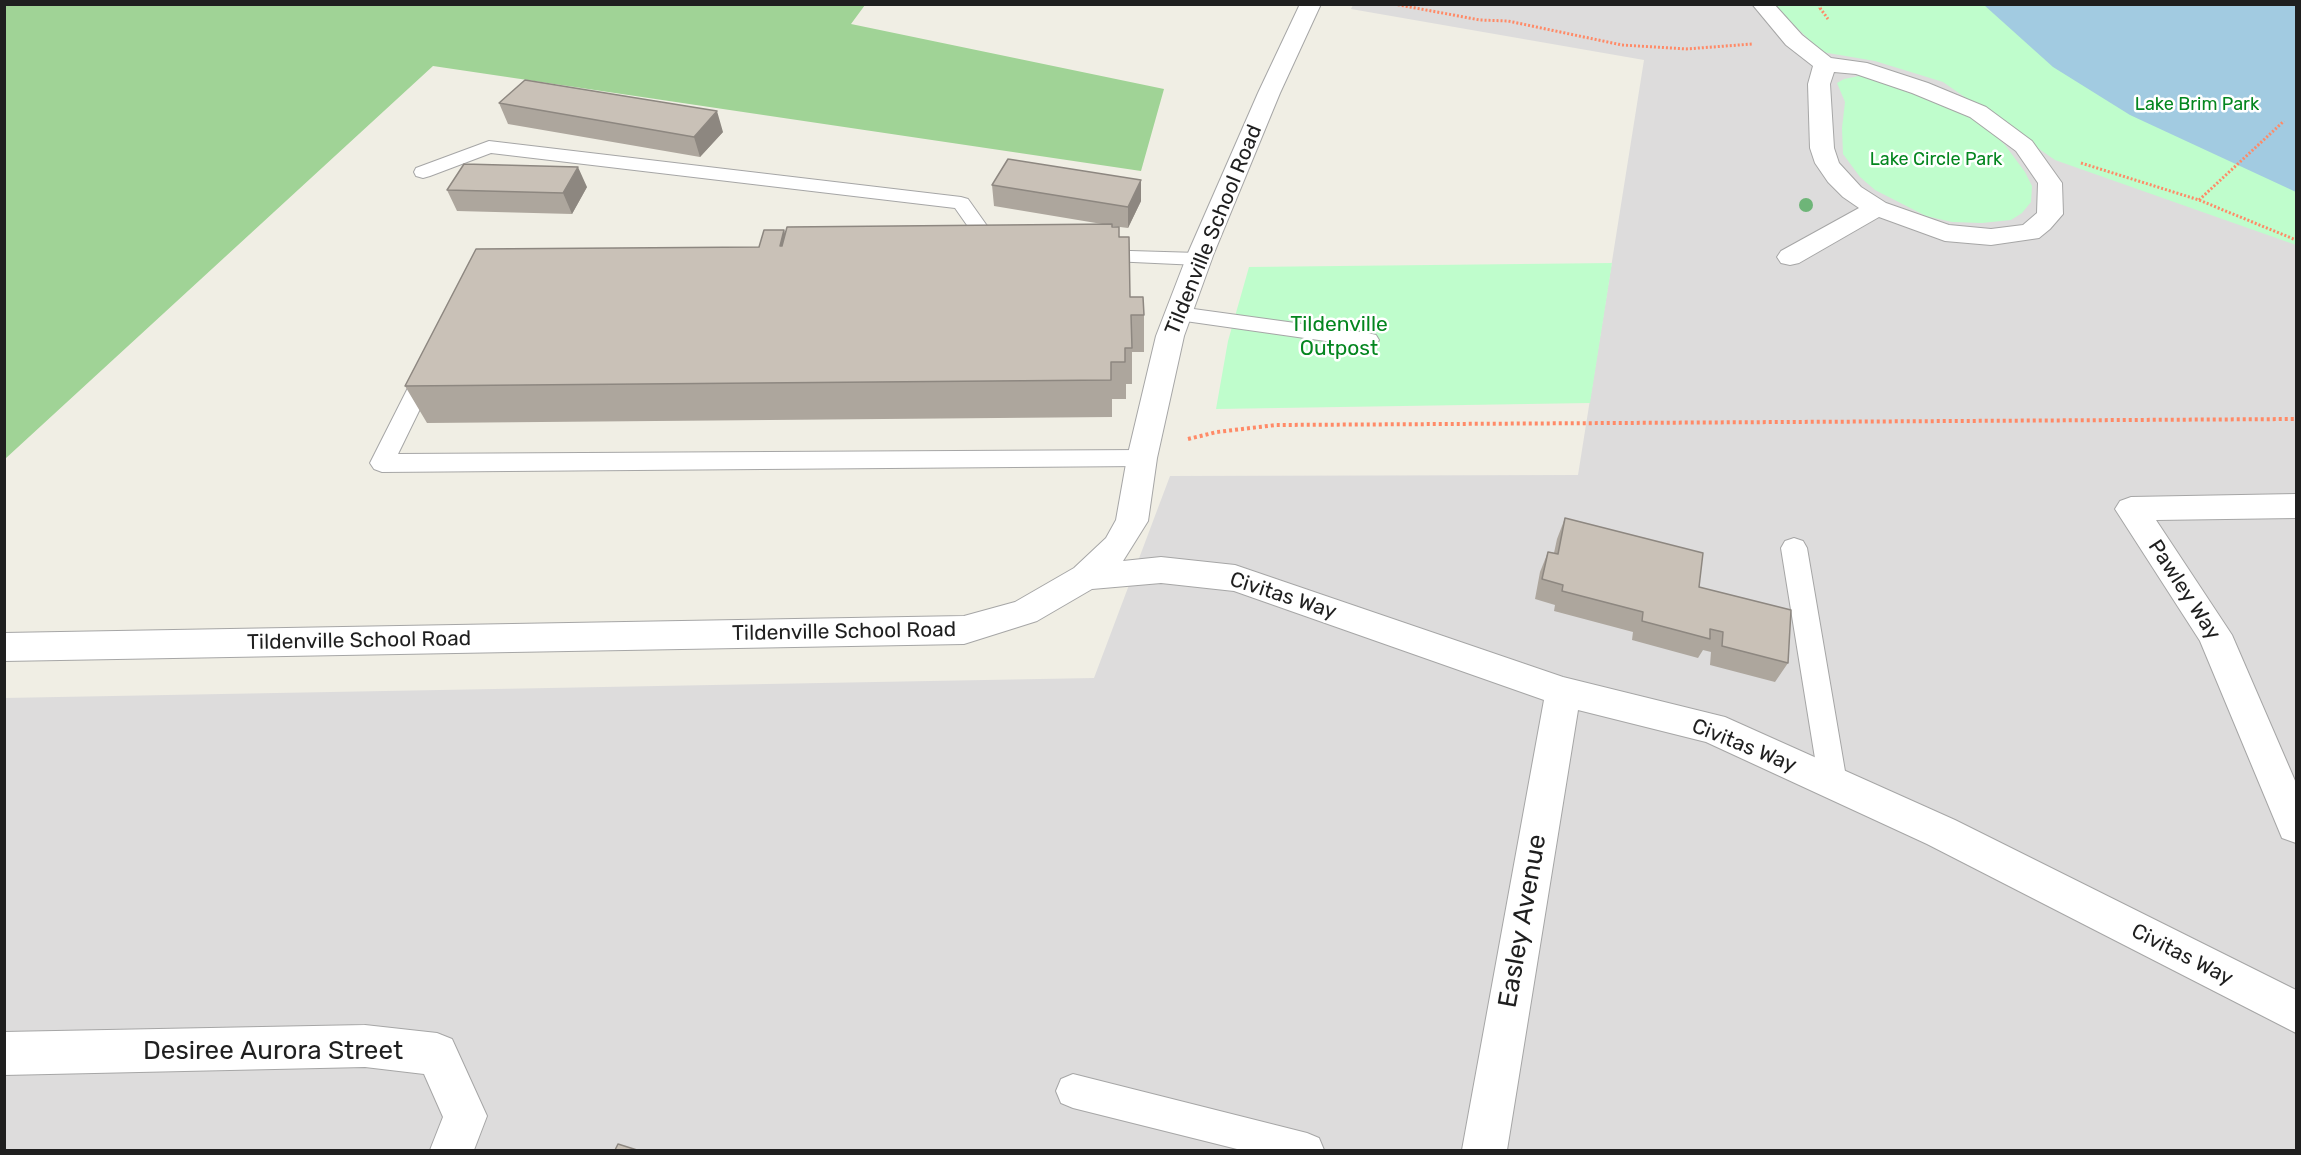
<!DOCTYPE html>
<style>
body{margin:0}
#map{position:relative;width:2301px;height:1155px;overflow:hidden;background:#f0eee4;font-family:Rubik,sans-serif}
canvas{display:block}
.frame{position:absolute;inset:0;border:6px solid #1f1f1f;pointer-events:none}
</style>
<div id="map">
<canvas width="2301" height="1155"></canvas>
<div class="frame"></div>
</div>
<script>
const context = document.querySelector('canvas').getContext('2d');
context.lineJoin = 'round';
function paint(path, color) { context.fillStyle = color; context.fill(path, 'evenodd'); }
const toPath = rows => new Path2D(rows.map(r => 'M' + r).join(''));
function trace(path, color, width, dash) { context.strokeStyle = color; context.lineWidth = width; context.lineCap = dash ? 'butt' : 'round'; context.setLineDash(dash || []); context.stroke(path); }
function label(font, color, halo, rows, align = 'center') {
  context.font = font + ' Rubik,sans-serif'; context.lineWidth = 5; context.setLineDash([]); context.textBaseline = 'middle'; context.strokeStyle = halo; context.fillStyle = color; for (const [text, x, y, turn = 0] of rows) {
    context.save(); context.translate(x, y); context.rotate((+turn || 0) * Math.PI / 180); context.textAlign = isNaN(turn) ? turn : align; if (halo) context.strokeText(text, 0, 0); context.fillText(text, 0, 0); context.restore();
  }
}
paint(toPath([
 [1353,5,2296,5,2296,1150,5,1150,4,698,1094,678,1170,476,1578,475,1644,60,1351,9]
]), '#dddcdc');
paint(toPath([
 [5,5,865,5,851,24,1164,89,1141,171,433,66,5,459]
]), '#a0d396');
paint(toPath([
 [1773,5,2296,5,2296,245,2055,160,1943,82,1875,61,1822,52],
 [1859,76,1892,84,1978,119,2005,145,2025,172,2032,186,2031,202,2022,213,2011,220,1982,223,1952,222,1926,216,1875,190,1860,177,1843,154,1842,128,1845,102,1837,83,1844,79],
 [1612,263,1590,403,1216,409,1228,341,1249,267]
]), '#bffdcc');
paint(toPath([
 [1984,5,2296,5,2296,192,2130,115,2053,67]
]), '#a2cbe1');
const service = toPath([
 [489,141,961,197,968,199,1007,254,1004,258,997,260,990,258,955,208,491,153,430,176,423,178,416,176,414,172,416,168,489,141],
 [1097,250,1198,253,1205,255,1208,259,1205,263,1198,265,1090,260,1087,256,1090,252,1097,250],
 [1179,307,1368,333,1376,335,1379,340,1376,345,1368,347,1171,319,1168,314,1171,309,1179,307],
 [428,363,436,365,439,370,398,454,1142,450,1150,452,1154,458,1150,464,1142,466,382,472,374,469,370,463,417,370,420,365,428,363],
 [1794,538,1803,541,1807,548,1847,783,1843,792,1833,796,1823,792,1819,783,1781,548,1785,541,1794,538],
 [1073,1074,1307,1133,1319,1138,1324,1150,1241,1150,1073,1108,1061,1103,1056,1091,1061,1079,1073,1074]
]);
const minor = toPath([
 [1300,4,1321,4,1280,93,1214,253,1184,336,1157,458,1148,521,1123,561,1161,557,1235,565,1563,677,1725,717,1955,820,2296,990,2296,1033,1927,844,1706,742,1578,710,1507,1150,1462,1150,1544,700,1234,591,1161,583,1092,589,1037,621,964,644,4,661,4,633,964,616,1015,602,1074,568,1106,538,1116,520,1127,458,1156,336,1188,253,1258,93,1300,4],
 [1752,4,1774,4,1802,35,1831,58,1867,63,1928,83,1986,107,2032,141,2062,183,2063,214,2050,229,2039,238,1991,245,1945,241,1879,217,1799,263,1790,265,1781,263,1777,257,1781,251,1859,208,1843,197,1828,182,1815,163,1810,148,1808,84,1813,66,1786,45,1752,4],
 [1834,72,1856,74,1912,93,1970,117,2016,151,2038,183,2037,213,2023,225,1991,229,1949,225,1886,203,1861,187,1839,163,1834,148,1830,84,1834,72],
 [2296,494,2296,518,2156,520,2232,635,2296,783,2296,843,2282,838,2200,641,2115,509,2120,501,2131,497,2296,494],
 [365,1025,437,1033,452,1039,487,1116,474,1150,430,1150,443,1117,424,1074,365,1067,4,1075,4,1032,365,1025]
]);
trace(service, '#a6a6a6', 2);
trace(minor, '#a6a6a6', 2);
trace(toPath([
 [1394,4,1480,20,1508,21,1622,45,1686,49,1752,44],
 [1821,4,1820,8,1828,19],
 [2081,163,2199,200,2296,240],
 [2199,200,2284,121]
]), '#ff8a67', 3, [2, 2]);
trace(toPath([
 [1188,439,1217,432,1276,425,2296,419]
]), '#ff8a67', 4, [3, 3]);
paint(service, '#fff');
paint(minor, '#fff');
context.fillStyle = '#6eb578';
for (const [x, y] of [
 [1806,205]
]) { context.beginPath(); context.arc(x, y, 7, 0, 2 * Math.PI); context.fill(); }
paint(toPath([
 [499,103,723,132,700,157,508,124],
 [992,185,1141,201,1128,228,1112,226,1112,227,1120,237,1130,297,1144,315,1144,352,1132,352,1132,384,1126,384,1126,399,1112,399,1112,417,427,423,405,386,759,247,784,230,785,235,1102,224,994,206],
 [587,187,572,214,457,211,447,190],
 [1565,518,1699,587,1788,663,1775,682,1710,665,1711,652,1703,650,1698,658,1632,640,1633,632,1554,611,1555,605,1535,599,1540,572,1548,552,1554,553,1557,539]
]), '#ada69d');
paint(toPath([
 [717,111,723,132,700,157,694,137],
 [578,167,587,187,572,214,563,193],
 [1141,180,1141,201,1128,228,1128,207],
 [784,230,794,267,780,246]
]), '#8d8780');
const building = toPath([
 [525,80,717,111,694,137,499,103,525,80],
 [1008,159,1141,180,1128,207,992,185,1008,159],
 [464,164,578,167,563,193,447,190,464,164],
 [1112,224,1112,227,1119,227,1119,237,1129,237,1130,297,1143,297,1144,315,1131,315,1132,348,1125,348,1125,362,1111,362,1111,380,405,386,476,249,759,247,764,230,784,230,780,246,782,246,787,227,1112,224],
 [1565,518,1703,553,1699,587,1791,610,1788,663,1722,646,1723,632,1710,629,1710,639,1642,621,1643,612,1562,591,1563,585,1542,579,1548,552,1558,554,1565,518],
 [618,1144,637,1150,615,1150,618,1144]
]);
paint(building, '#c9c1b7');
trace(building, '#8d8780', 1.5);
label('18px', '#04861f', '#fff', [
 ["Lake Brim Park",2197,105],
 ["Lake Circle Park",1936,160]
]);
label('21px', '#1f1f1f', '#fff', [
 ["Tildenville School Road",1214,230,-68],
 ["Pawley Way",2184,590,57],
 ["Civitas Way",1283,596,18],
 ["Tildenville School Road",844,632,-1],
 ["Tildenville School Road",359,641,-1],
 ["Civitas Way",1744,746,22],
 ["Civitas Way",2182,955,27]
]);
label('21px', '#04861f', '#fff', [
 ["Tildenville",1339,325],
 ["Outpost",1339,349]
]);
label('26px', '#1f1f1f', '#fff', [
 ["Easley Avenue",1523,921,-80],
 ["Desiree Aurora Street",273,1051]
]);
</script>
